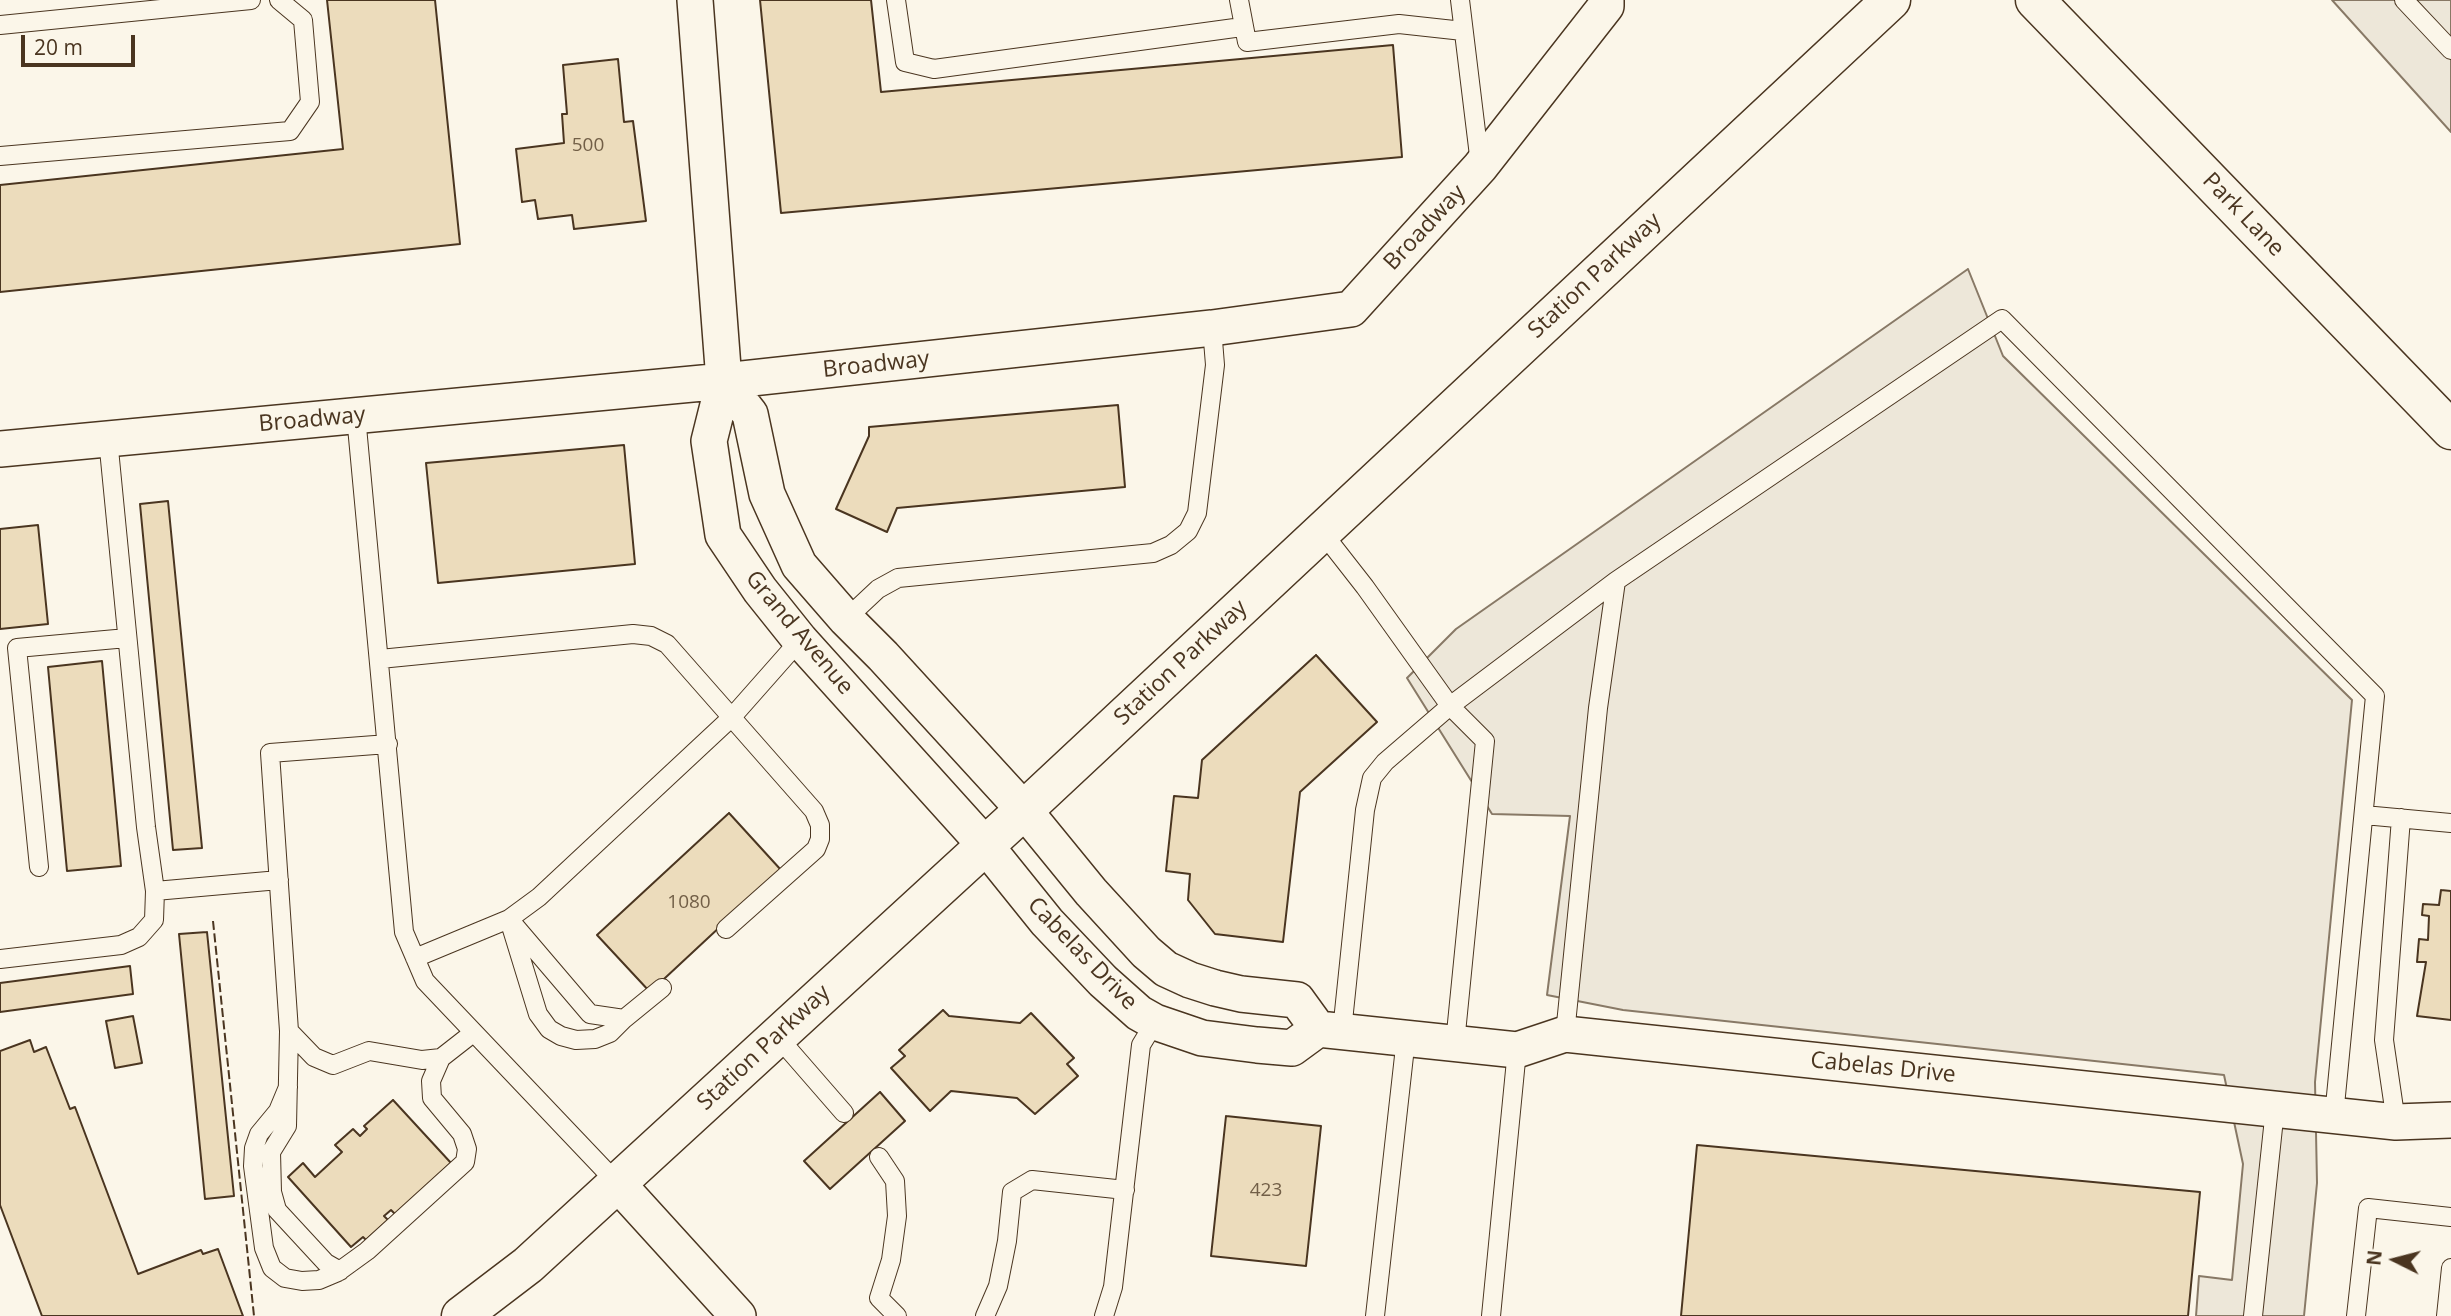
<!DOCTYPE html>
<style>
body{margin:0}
#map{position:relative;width:2451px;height:1316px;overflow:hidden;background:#fbf6e9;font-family:"Open Sans",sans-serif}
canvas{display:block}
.north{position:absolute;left:2360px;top:1225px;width:70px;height:70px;-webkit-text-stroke:5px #fbf6e9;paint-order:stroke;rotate:276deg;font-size:19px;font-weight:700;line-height:28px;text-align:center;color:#4a3520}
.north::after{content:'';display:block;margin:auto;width:24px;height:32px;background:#4a3520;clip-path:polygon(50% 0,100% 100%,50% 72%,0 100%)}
.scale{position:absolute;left:21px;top:35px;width:114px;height:32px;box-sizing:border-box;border:4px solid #4a3520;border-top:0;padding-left:9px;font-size:21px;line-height:24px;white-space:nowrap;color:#4a3520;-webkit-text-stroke:5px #fbf6e9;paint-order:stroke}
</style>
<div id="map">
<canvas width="2451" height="1316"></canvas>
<div class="north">N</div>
<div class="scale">20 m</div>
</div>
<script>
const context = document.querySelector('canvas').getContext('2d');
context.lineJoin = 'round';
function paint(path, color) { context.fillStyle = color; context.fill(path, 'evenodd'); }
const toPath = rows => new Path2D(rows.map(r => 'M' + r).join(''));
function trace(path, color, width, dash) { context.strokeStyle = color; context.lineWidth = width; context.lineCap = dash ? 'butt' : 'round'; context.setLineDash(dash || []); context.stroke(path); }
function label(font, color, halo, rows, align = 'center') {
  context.font = font + ' "Open Sans",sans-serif'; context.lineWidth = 5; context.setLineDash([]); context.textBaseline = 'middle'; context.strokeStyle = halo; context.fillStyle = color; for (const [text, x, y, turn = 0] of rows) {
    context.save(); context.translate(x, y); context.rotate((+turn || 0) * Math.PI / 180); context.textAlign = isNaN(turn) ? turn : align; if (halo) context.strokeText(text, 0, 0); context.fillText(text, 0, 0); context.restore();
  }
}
const parking = toPath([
 [2332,0,2451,0,2451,132,2332,0],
 [1968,269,2003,356,2352,700,2315,1082,2317,1183,2304,1316,2196,1316,2199,1276,2232,1280,2243,1164,2224,1075,1623,1010,1547,995,1570,816,1492,814,1407,678,1456,629,1968,269]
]);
paint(parking, '#ede7d9');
trace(parking, '#887966', 2);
const building = toPath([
 [327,0,435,0,460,244,0,292,0,185,343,149,327,0],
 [760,0,871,0,881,92,1393,45,1402,157,781,213,760,0],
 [618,59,624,122,633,121,646,221,574,229,572,215,538,219,535,200,522,202,516,149,564,143,562,114,567,114,563,65,618,59],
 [1118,405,1125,487,897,508,887,532,836,509,869,436,869,427,1118,405],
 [624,445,635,564,438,583,426,463,624,445],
 [168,501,202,848,173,850,140,504,168,501],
 [38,525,48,624,0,629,0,529,38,525],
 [1316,655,1377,722,1300,792,1283,942,1215,934,1188,900,1190,874,1166,871,1174,796,1198,798,1202,760,1316,655],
 [102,661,121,866,67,871,48,667,102,661],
 [729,813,781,870,650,992,597,935,729,813],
 [2441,890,2451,891,2451,1020,2417,1016,2426,962,2417,962,2419,939,2428,940,2429,916,2422,915,2423,904,2439,905,2441,890],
 [207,932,234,1196,205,1199,179,934,207,932],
 [130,966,133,994,0,1012,0,983,130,966],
 [943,1010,949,1016,1020,1023,1031,1013,1074,1058,1067,1064,1078,1076,1035,1114,1017,1098,951,1091,930,1111,891,1068,905,1056,899,1050,943,1010],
 [133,1016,142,1063,115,1068,106,1021,133,1016],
 [30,1040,34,1052,46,1047,70,1109,75,1107,138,1274,201,1250,203,1254,218,1249,243,1316,42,1316,0,1205,0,1051,30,1040],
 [880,1092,905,1121,830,1189,804,1161,880,1092],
 [393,1100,451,1163,395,1214,391,1210,384,1216,388,1220,366,1240,363,1237,351,1247,288,1177,303,1163,315,1177,342,1152,335,1145,353,1129,360,1136,367,1129,364,1126,393,1100],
 [1226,1116,1321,1126,1306,1266,1211,1256,1226,1116],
 [1697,1145,2200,1192,2188,1316,1681,1316,1697,1145]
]);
paint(building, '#ecdcbc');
trace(building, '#4a3520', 2);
const lane = toPath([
 [896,0,905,62,934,69,1242,27],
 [1239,0,1247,42,1399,24,1463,31],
 [1460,0,1480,164],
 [2404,0,2451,50],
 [0,25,251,0],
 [0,156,290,131,310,102,303,20,279,0],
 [356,416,404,932,425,981,617,1183],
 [1322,532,1365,587,1450,706,1616,581],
 [846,619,878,589,898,578,1153,553,1171,545,1188,531,1197,513,1215,365,1212,328],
 [380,659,633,634,651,636,667,644,814,811,820,825,820,839,816,849,726,929],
 [388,744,270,753,289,1031,314,1057,333,1065,369,1051,422,1060,441,1058,473,1033],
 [2364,815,2451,823],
 [39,867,17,648,127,638],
 [155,891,279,880],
 [509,919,590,1014,624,1019,662,988],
 [511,926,538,1014,549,1029,561,1036,576,1040,595,1039,610,1033,624,1019],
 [415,958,509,919,539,897,732,717,800,640],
 [0,959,121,945,139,937,154,920,155,891,146,827,108,439],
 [289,1031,287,1126,271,1152,272,1192,277,1210,326,1263,340,1271],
 [1342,1031,1365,810,1372,778,1385,762,1450,706,1485,741,1455,1043],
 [1565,1034,1598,708,1616,581,2002,319,2375,696,2334,1116],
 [777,1036,844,1113],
 [288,1087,278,1111,259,1134,254,1148,253,1166,264,1248,272,1268,285,1278,302,1281,319,1280,338,1272,367,1251,465,1162,467,1149,462,1134,432,1098,431,1081,441,1058],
 [2396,1122,2384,1040,2401,818],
 [879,1157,895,1181,897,1216,891,1260,879,1298,897,1316],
 [985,1316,998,1286,1007,1241,1012,1192,1032,1180,1125,1190],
 [1104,1316,1113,1287,1141,1045,1155,1022],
 [1375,1316,1406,1038],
 [1491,1316,1517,1050],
 [2253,1316,2275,1109],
 [2356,1316,2368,1208,2451,1217],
 [2446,1316,2451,1268]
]);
const street = toPath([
 [695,0,724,381,709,441,723,535,760,590,800,640,985,845,1047,922,1103,981,1139,1013,1155,1022,1202,1038,1257,1045,1292,1048,1318,1029,1517,1050,1565,1034,2396,1122,2451,1120],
 [724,381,750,414,767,494,799,565,846,619,883,656,1024,810,1091,892,1146,952,1166,969,1190,980,1215,988,1241,994,1297,1000,1318,1029],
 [0,449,724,381,1212,328,1351,309,1480,167,1606,6,1606,0],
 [617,1183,738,1316]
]);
const secondary = toPath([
 [2035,0,2451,430],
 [461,1316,528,1265,1024,810,1891,0]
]);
trace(lane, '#4a3520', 20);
trace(street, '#4a3520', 38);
trace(secondary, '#4a3520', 41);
trace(lane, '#fbf6e9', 18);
trace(street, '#fbf6e9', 35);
trace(secondary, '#fbf6e9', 38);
trace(toPath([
 [213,921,254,1316]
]), '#4a3520', 2, [9, 3.5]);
label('19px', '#725f47', null, [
 ["500",588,146],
 ["1080",689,903],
 ["423",1266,1191]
]);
label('23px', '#4a3520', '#fbf6e9', [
 ["Park Lane",2243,215,46],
 ["Broadway",1425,228,-47],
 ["Station Parkway",1595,276,-43],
 ["Broadway",876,365,-6],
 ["Broadway",312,420,-5],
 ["Grand Avenue",799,633,50],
 ["Station Parkway",1181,663,-43],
 ["Cabelas Drive",1082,954,46],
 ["Station Parkway",764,1048,-43],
 ["Cabelas Drive",1883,1068,6]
]);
</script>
